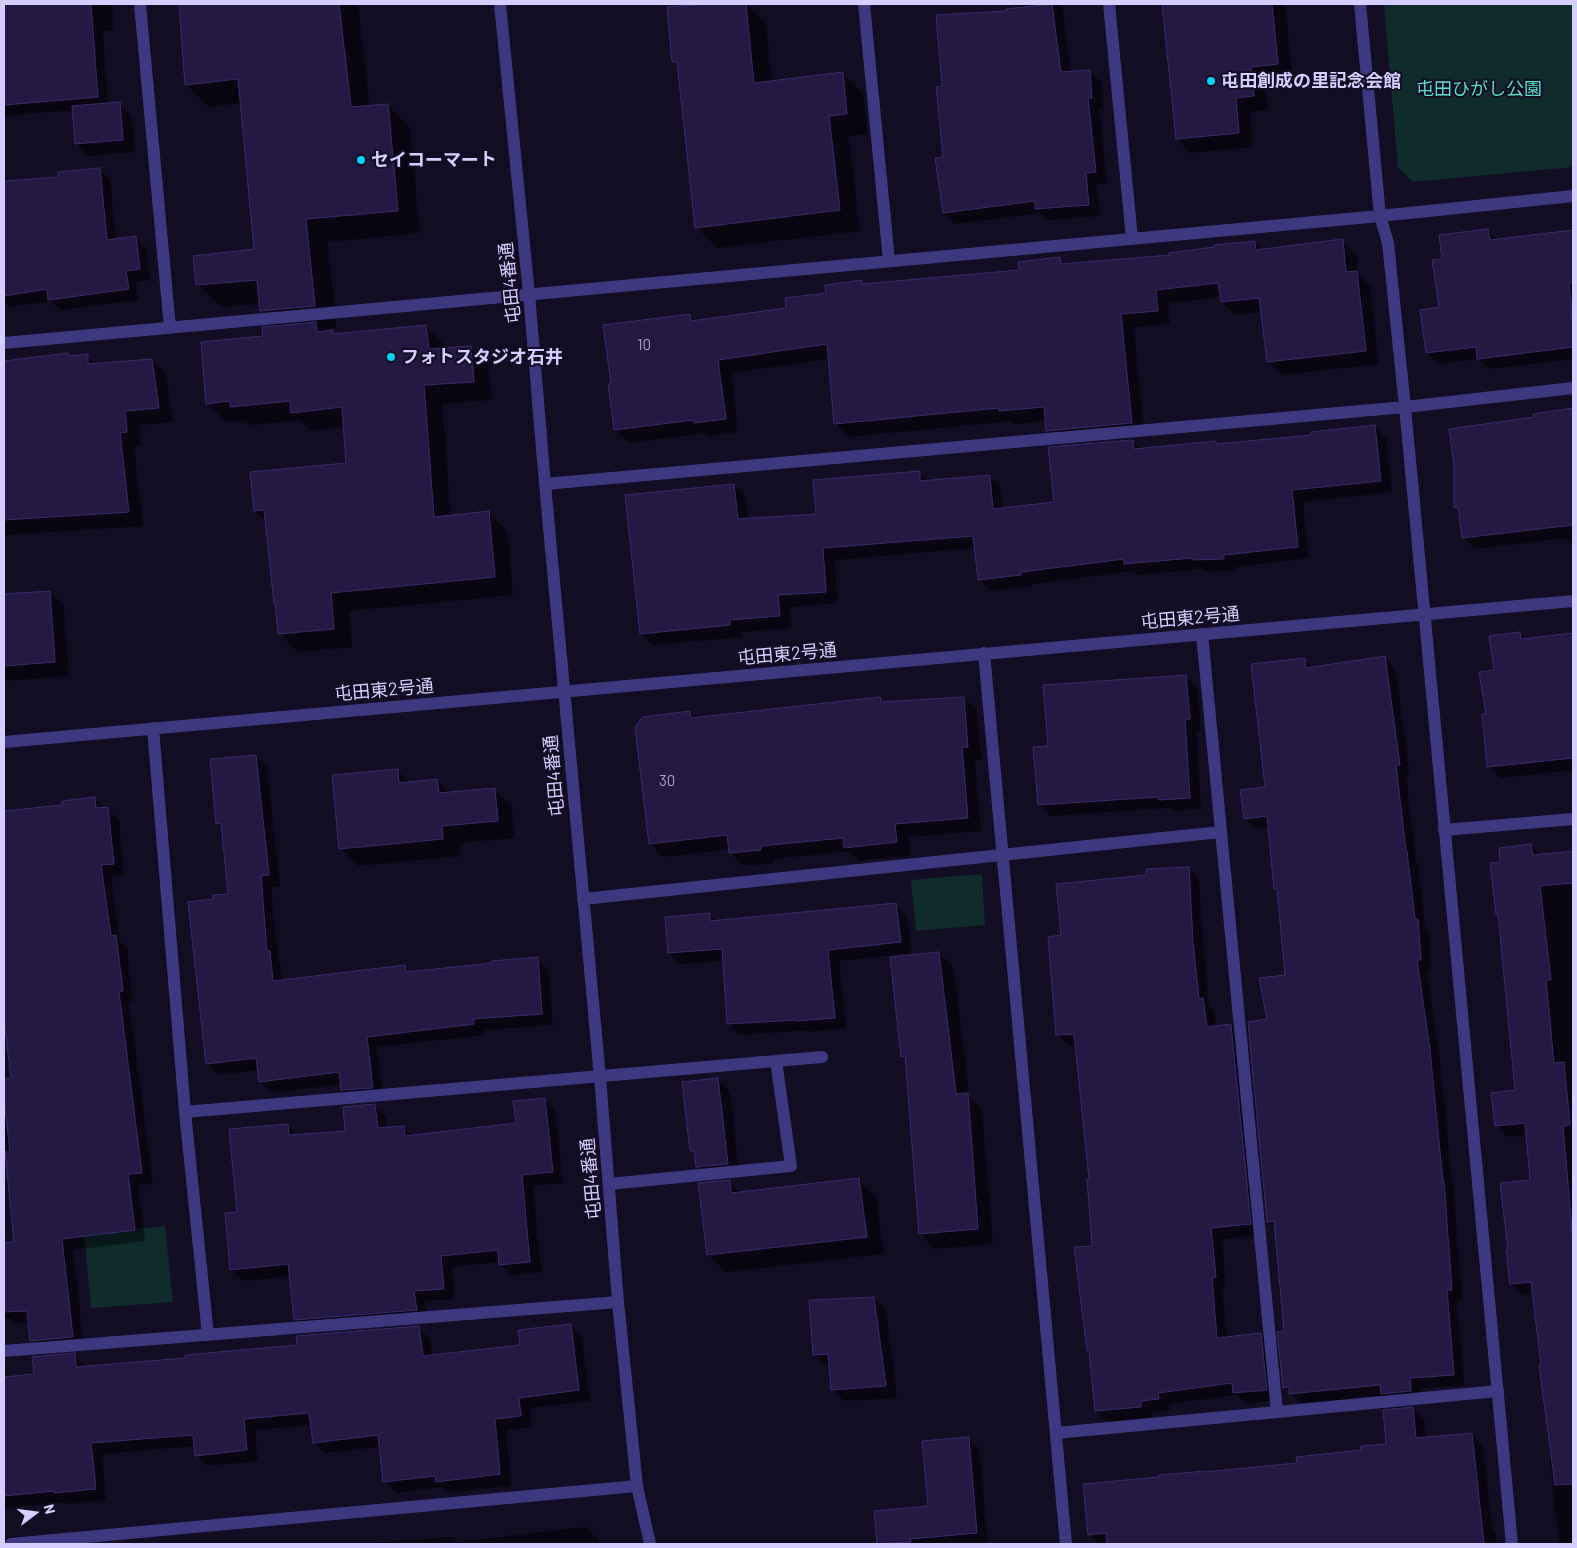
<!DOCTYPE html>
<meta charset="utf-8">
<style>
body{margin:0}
#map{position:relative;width:1577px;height:1548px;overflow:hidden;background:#120d22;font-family:Barlow,sans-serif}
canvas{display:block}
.frame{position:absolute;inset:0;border:5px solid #d6ceff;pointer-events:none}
.north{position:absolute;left:10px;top:1488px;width:50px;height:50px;-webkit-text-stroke:4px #120d22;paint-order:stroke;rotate:75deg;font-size:14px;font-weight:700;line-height:20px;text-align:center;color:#d6ceff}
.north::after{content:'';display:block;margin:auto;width:18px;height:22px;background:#d6ceff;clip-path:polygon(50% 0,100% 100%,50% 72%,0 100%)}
</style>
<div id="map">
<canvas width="1577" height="1548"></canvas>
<div class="frame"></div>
<div class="north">N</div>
</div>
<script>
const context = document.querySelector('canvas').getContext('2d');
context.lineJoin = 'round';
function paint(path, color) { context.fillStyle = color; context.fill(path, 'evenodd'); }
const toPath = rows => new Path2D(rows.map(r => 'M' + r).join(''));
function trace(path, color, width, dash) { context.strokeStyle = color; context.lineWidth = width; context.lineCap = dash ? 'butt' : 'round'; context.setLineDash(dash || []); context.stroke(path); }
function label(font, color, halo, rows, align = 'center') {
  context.font = font + ' Barlow,"Noto Sans JP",sans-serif'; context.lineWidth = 4; context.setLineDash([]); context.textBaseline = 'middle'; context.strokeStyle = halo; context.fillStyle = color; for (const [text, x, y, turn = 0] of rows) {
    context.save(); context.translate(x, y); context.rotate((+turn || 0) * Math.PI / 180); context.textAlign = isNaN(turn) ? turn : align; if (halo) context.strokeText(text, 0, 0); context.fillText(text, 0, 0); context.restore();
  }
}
paint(toPath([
 [1384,4,1573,4,1573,167,1413,182,1398,168],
 [982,874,985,925,916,931,911,880],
 [165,1226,173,1302,91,1308,84,1234]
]), '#102b2b');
paint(toPath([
 [4,4,112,4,114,30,103,31,108,104,120,104,131,115,135,152,88,156,76,144,73,110,4,116],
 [180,4,358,4,370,107,388,105,410,128,420,233,328,242,336,328,322,330,324,332,332,331,336,335,426,326,444,345,445,349,470,348,489,366,492,400,442,404,451,516,489,513,507,531,513,595,349,611,352,647,298,652,280,633,277,605,275,603,267,523,255,511,348,464,345,427,311,431,300,420,250,425,245,420,226,422,208,403,278,327,261,311,261,304,220,307,197,284,256,250,242,103,209,107,186,84],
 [722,4,747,4,766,23,772,82,842,73,863,94,868,134,849,136,860,231,717,248,696,227,679,67,673,62,669,8],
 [1021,4,1062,4,1071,72,1090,71,1102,83,1103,109,1099,109,1107,183,1097,184,1100,216,1048,220,1040,213,955,224,944,213,945,158,943,87,1007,12,1022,8],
 [1163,4,1285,4,1293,78,1265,81,1268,110,1250,112,1253,147,1191,153,1177,138],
 [99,169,110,180,116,240,135,237,146,248,150,280,136,282,139,300,60,310,51,301,9,307,4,301,4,183,60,178],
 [1488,231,1498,240,1573,231,1573,359,1489,369,1478,359,1438,364,1427,353,1440,308,1444,260],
 [1342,241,1356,254,1358,274,1370,286,1379,364,1282,375,1268,361,1262,312,1235,315,1222,302,1221,297,1169,303,1170,324,1134,327,1144,436,1061,444,1047,430,1046,421,1014,424,1011,421,849,437,835,423,829,359,731,373,738,432,709,436,706,433,628,443,615,429,612,385,690,315,696,321,788,309,861,281,864,285,1021,271,1060,258,1066,264,1171,256,1254,242,1263,251],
 [67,355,70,357,87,356,96,365,152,360,166,375,173,422,139,425,141,446,134,447,143,526,4,535,4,363],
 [1573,410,1573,546,1565,538,1475,549,1463,537,1460,512,1456,507,1535,418,1535,415],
 [1374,426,1386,438,1392,492,1303,502,1309,558,1235,567,1235,570,1206,572,1203,569,1137,575,1133,571,1032,584,1032,586,991,591,979,579,975,548,835,560,837,603,789,607,791,628,741,632,742,637,653,645,641,633,734,485,746,497,748,520,817,515,919,472,928,482,989,476,1001,488,1003,509,1055,503,1133,441,1142,450,1216,443,1218,445,1312,436],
 [50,592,64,607,69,676,4,681,4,596],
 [1520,633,1526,639,1573,635,1573,770,1500,778,1488,766,1487,715,1495,671],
 [1384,658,1395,668,1410,775,1406,775,1416,861,1418,863,1425,928,1428,931,1431,970,1427,970,1440,1062,1453,1192,1454,1194,1462,1300,1457,1301,1464,1385,1420,1389,1421,1401,1301,1404,1284,1387,1286,1332,1276,1229,1268,1222,1268,1020,1286,976,1279,892,1276,889,1269,827,1255,829,1245,818,1266,788,1304,660,1313,668],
 [1185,676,1197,688,1201,730,1196,731,1201,809,1172,811,1169,808,1050,816,1039,804,1049,747],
 [964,698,977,712,981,760,975,760,981,831,908,837,910,855,859,861,850,851,774,859,774,863,744,866,730,852,730,849,664,857,651,844,636,728,690,713,696,718,880,699,884,703],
 [255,756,267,767,280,886,271,887,278,961,280,963,282,981,405,966,411,973,537,958,548,970,553,1025,484,1030,484,1035,377,1047,383,1098,354,1101,342,1090,342,1084,272,1093,260,1082,259,1070,219,1075,207,1064,189,903,215,900,230,895,223,830,217,823],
 [397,770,410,783,437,780,450,793,494,789,512,807,515,838,459,843,460,856,358,866,341,848],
 [94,798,119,820,124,875,111,876,120,942,127,948,133,1002,129,1002,153,1184,138,1185,145,1241,73,1250,84,1348,43,1351,32,1340,30,1322,13,1323,9,1319,4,1319,4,1244,15,1243,4,1122,4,1115,7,1114,4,1080,12,1079,4,1013,4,812,64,806],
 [1531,845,1541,855,1573,852,1573,1544,1559,1544,1547,1429,1548,1428,1542,1366,1533,1294,1522,1295,1511,1283,1509,1251,1531,1181,1527,1135,1507,1137,1496,1126,1516,1091,1499,915,1497,913,1502,863],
 [1188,868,1199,880,1204,954,1209,1007,1214,1011,1216,1027,1231,1025,1242,1037,1261,1235,1222,1239,1226,1288,1222,1288,1227,1338,1261,1335,1272,1346,1277,1400,1246,1404,1237,1395,1169,1404,1169,1410,1151,1412,1152,1418,1107,1422,1096,1411,1091,1353,1088,1350,1094,1247,1090,1180,1076,1045,1068,1045,1057,1034,1063,936,1147,876],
 [896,905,907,916,911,953,839,961,846,1028,810,1032,809,1030,739,1035,728,1023,724,961,680,964,669,953,709,915,716,921],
 [939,953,954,969,969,1096,982,1109,993,1244,935,1249,920,1234,906,1060,902,1056],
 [718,1079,730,1091,739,1175,709,1178,698,1167,696,1155,692,1150],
 [544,1099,555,1110,563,1183,533,1186,541,1272,511,1275,500,1264,500,1262,452,1267,454,1299,425,1301,427,1321,306,1330,295,1319,291,1276,243,1281,231,1270,238,1213,288,1126,298,1136,346,1132,374,1105,385,1116,387,1128,403,1127,412,1136,517,1124],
 [859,1180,876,1197,884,1254,726,1272,709,1255,729,1182,741,1193],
 [874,1298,886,1310,897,1398,844,1401,832,1389,830,1365,826,1366,814,1354],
 [571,1325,582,1337,590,1401,530,1408,532,1427,506,1430,511,1485,448,1493,443,1487,396,1493,385,1482,380,1447,325,1453,314,1442,312,1425,255,1430,258,1461,207,1466,196,1455,195,1446,102,1454,106,1500,67,1504,65,1502,4,1508,4,1378,35,1375,74,1355,86,1367,186,1359,298,1346,418,1327,430,1339,432,1356,522,1346],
 [1412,1409,1424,1420,1426,1438,1472,1434,1483,1446,1492,1528,1495,1531,1496,1544,1099,1544,1089,1535,1298,1465,1387,1445],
 [968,1438,979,1449,988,1544,878,1544,875,1512,929,1507],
 [585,1527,599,1540,599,1544,354,1544,452,1537,457,1542]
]), '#0007');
const building = toPath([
 [4,4,91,4,98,97,4,105,4,4],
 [179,4,339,4,351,107,388,104,398,211,306,219,315,306,260,311,257,280,196,285,193,256,254,249,238,79,185,85,179,4],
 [708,4,746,4,754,83,843,72,847,114,829,116,840,210,695,228,677,62,672,62,667,7,708,4],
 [1052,4,1061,72,1090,70,1092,98,1088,98,1096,172,1086,173,1089,205,1035,209,1035,201,943,213,935,158,943,157,936,87,942,86,936,15,1006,11,1006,9,1052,4],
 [1162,4,1272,4,1278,64,1251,67,1254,96,1236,98,1239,133,1176,139,1162,4],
 [120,102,123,140,75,144,72,106,120,102],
 [100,168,107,240,136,236,140,269,126,271,129,289,48,300,47,289,4,296,4,181,58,177,58,172,100,168],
 [1488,229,1490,240,1573,230,1573,283,1569,283,1573,325,1573,347,1477,359,1476,347,1426,353,1420,310,1439,307,1432,260,1442,259,1439,235,1488,229],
 [1343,239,1346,272,1357,271,1366,351,1267,362,1259,298,1221,302,1218,283,1156,290,1158,311,1121,314,1132,423,1046,431,1044,407,999,411,999,408,834,424,827,344,718,360,726,419,694,423,694,420,614,430,608,384,611,384,603,325,690,314,691,321,786,308,785,298,826,293,825,285,862,280,862,284,1019,270,1018,262,1060,257,1061,264,1170,255,1169,253,1214,247,1214,245,1255,241,1256,250,1343,239],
 [316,322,317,332,333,330,333,334,426,325,429,349,471,346,474,382,424,385,434,517,489,511,495,577,331,593,334,629,278,634,275,603,274,604,264,510,254,511,250,472,346,463,342,407,291,413,290,401,230,407,230,401,206,404,201,342,263,336,262,327,316,322],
 [68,353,68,356,88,354,88,364,152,359,159,408,125,411,127,432,120,433,129,512,4,520,4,361,68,353],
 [1573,408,1573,525,1462,538,1458,507,1454,508,1454,466,1449,429,1534,417,1533,414,1573,408],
 [1375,425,1381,481,1292,490,1298,547,1224,555,1224,559,1193,560,1193,558,1124,564,1124,559,1021,572,1021,575,978,580,973,536,823,548,826,592,778,595,780,616,730,620,730,625,640,634,625,495,734,484,738,519,816,514,813,480,920,471,920,481,990,475,993,509,1054,502,1048,447,1133,440,1134,449,1216,441,1216,444,1311,435,1311,432,1375,425],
 [50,591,55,662,4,666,4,594,50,591],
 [1520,632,1521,639,1573,633,1573,758,1487,767,1482,714,1486,714,1479,672,1494,670,1489,636,1520,632],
 [1385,656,1400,765,1396,765,1406,851,1407,851,1415,919,1418,919,1421,960,1417,960,1430,1050,1443,1182,1444,1182,1452,1290,1447,1290,1454,1375,1410,1378,1411,1391,1381,1394,1380,1385,1289,1394,1289,1387,1283,1388,1277,1332,1284,1331,1274,1221,1267,1222,1248,1022,1267,1019,1259,978,1285,975,1277,889,1274,889,1267,816,1244,819,1240,790,1265,787,1251,664,1305,658,1306,668,1385,656],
 [1186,675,1190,719,1185,720,1190,798,1159,800,1158,797,1038,805,1033,747,1048,746,1043,685,1186,675],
 [880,697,881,702,964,697,968,747,962,747,968,818,895,824,897,842,844,848,843,838,761,846,761,850,729,853,727,835,649,844,635,728,642,717,690,711,691,718,880,697],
 [256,755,269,875,261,876,267,951,270,951,273,981,405,965,406,972,492,963,492,961,538,957,542,1014,473,1019,474,1024,367,1037,373,1088,341,1090,339,1072,259,1082,256,1058,206,1064,188,902,213,899,213,895,228,894,221,823,216,824,210,759,256,755],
 [398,769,399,783,437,779,439,793,495,788,498,821,442,826,443,839,339,849,332,775,398,769],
 [95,797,96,808,108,807,114,864,101,865,111,936,116,935,123,991,119,992,142,1173,128,1174,135,1230,62,1239,73,1337,30,1341,27,1311,4,1312,4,1243,14,1242,5,1152,10,1152,4,1098,4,1079,11,1078,4,1020,4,811,62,805,62,801,95,797],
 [1531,844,1533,855,1573,851,1573,883,1540,886,1551,980,1546,980,1554,1063,1564,1062,1570,1125,1563,1126,1573,1242,1573,1484,1555,1485,1539,1365,1541,1365,1531,1282,1510,1284,1506,1250,1508,1250,1500,1183,1530,1180,1525,1123,1495,1126,1491,1093,1515,1090,1498,914,1496,914,1490,863,1500,862,1499,848,1531,844],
 [1189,867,1193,942,1199,999,1203,998,1207,1027,1231,1024,1251,1224,1211,1228,1216,1277,1212,1278,1217,1338,1261,1333,1267,1390,1233,1393,1232,1383,1158,1393,1159,1399,1141,1401,1141,1407,1095,1411,1089,1351,1087,1351,1074,1247,1092,1246,1087,1179,1089,1179,1074,1034,1056,1035,1048,937,1061,935,1056,884,1146,875,1146,869,1189,867],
 [896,903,901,942,828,950,835,1018,798,1021,797,1020,727,1024,722,949,668,953,665,917,710,913,710,921,896,903],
 [939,952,956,1094,968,1093,978,1229,919,1234,905,1056,901,1057,890,957,939,952],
 [718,1078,728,1164,696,1167,694,1151,690,1151,682,1082,718,1078],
 [545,1098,553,1172,522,1175,530,1262,499,1265,498,1250,441,1256,444,1289,414,1291,417,1310,294,1320,288,1264,230,1270,225,1213,237,1212,229,1129,288,1124,289,1135,345,1131,343,1107,375,1104,378,1128,404,1126,405,1136,516,1123,513,1101,545,1098],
 [859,1178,867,1237,707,1255,698,1183,730,1180,731,1193,859,1178],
 [874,1297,886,1386,831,1390,828,1354,813,1355,809,1300,874,1297],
 [571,1324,579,1390,519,1398,521,1416,495,1419,500,1474,436,1482,435,1476,383,1482,378,1435,313,1443,309,1413,244,1419,247,1450,195,1456,193,1435,91,1443,96,1489,54,1493,54,1491,4,1496,4,1377,34,1374,32,1357,75,1353,76,1367,185,1358,185,1355,297,1345,296,1336,419,1326,423,1356,520,1345,518,1330,571,1324],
 [1413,1407,1416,1438,1472,1433,1484,1544,1107,1544,1106,1533,1088,1535,1083,1484,1159,1477,1159,1475,1205,1471,1205,1472,1297,1463,1296,1457,1361,1450,1360,1446,1386,1444,1383,1410,1413,1407],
 [969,1437,977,1533,910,1539,911,1542,877,1544,874,1511,928,1506,922,1441,969,1437]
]);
paint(building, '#231943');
trace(building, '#3b2b6f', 1);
trace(toPath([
 [140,4,170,328],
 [500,4,529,294,545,484,600,1077,618,1302,637,1486,650,1544],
 [864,4,889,261],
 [1109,4,1132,238],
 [1360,4,1380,216,1573,196],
 [4,343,1380,216,1388,243,1405,407,1512,1544],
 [545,484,1405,407,1573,388],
 [1202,634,1277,1412],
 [984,653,1066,1544],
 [153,728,185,1112,208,1335],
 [4,742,1573,601],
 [1444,830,1573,819],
 [583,899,1220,832],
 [185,1112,822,1057],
 [609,1184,791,1166,776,1061],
 [4,1351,618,1302],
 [1056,1433,1498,1391],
 [11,1544,637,1486]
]), '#3e3881', 12);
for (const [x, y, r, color] of [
 [1211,81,5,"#00d4f9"],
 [361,160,5,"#00d4f9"],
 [391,357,5,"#00d4f9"]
]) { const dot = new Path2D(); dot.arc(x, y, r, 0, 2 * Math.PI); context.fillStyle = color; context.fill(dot); trace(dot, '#120d22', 2); }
label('15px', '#a9a1d0', null, [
 ["10",644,345],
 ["30",667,781]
]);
label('bold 18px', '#d6ceff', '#120d22', [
 ["屯田創成の里記念会館",1221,81],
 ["セイコーマート",371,160],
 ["フォトスタジオ石井",401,357]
], 'left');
label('18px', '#59e0c4', '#120d22', [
 ["屯田ひがし公園",1479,89]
]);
label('18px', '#d6ceff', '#120d22', [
 ["屯田4番通",510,283,-96],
 ["屯田東2号通",1190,618,-5],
 ["屯田東2号通",787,654,-5],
 ["屯田東2号通",384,690,-5],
 ["屯田4番通",554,776,-95],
 ["屯田4番通",591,1179,-95]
]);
</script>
